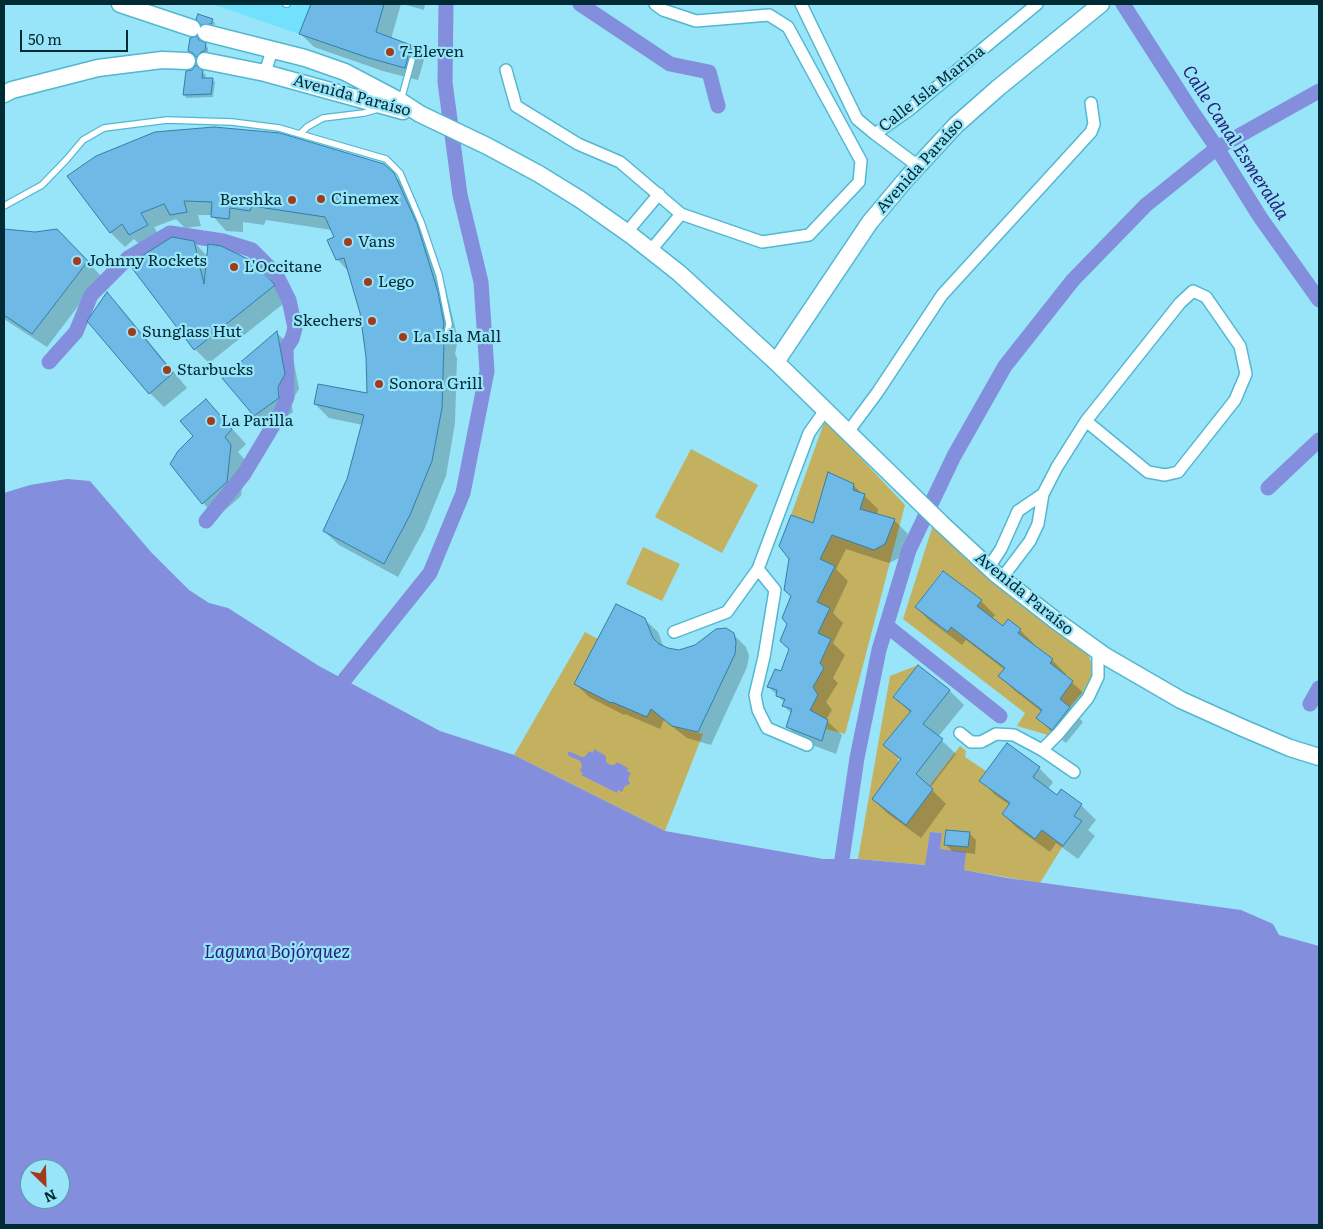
<!DOCTYPE html>
<meta charset="utf-8">
<style>
body{margin:0}
#map{position:relative;width:1323px;height:1229px;overflow:hidden;background:#98e4f8;font-family:Literata,serif}
canvas{display:block}
.frame{position:absolute;inset:0;border:5px solid #002a34;pointer-events:none}
.north{position:absolute;left:20px;top:1159px;width:50px;height:50px;box-sizing:border-box;background:#98e4f8;border:1px solid #5b9aaa;border-radius:50%;rotate:156deg;font-size:14px;font-weight:700;line-height:20px;text-align:center;color:#002a34}
.north::after{content:'';display:block;margin:auto;width:18px;height:22px;background:#a23b1c;clip-path:polygon(50% 0,100% 100%,50% 72%,0 100%)}
.scale{position:absolute;left:20px;top:30px;width:108px;height:22px;box-sizing:border-box;border:2px solid #002a34;border-top:0;padding-left:6px;font-size:15px;line-height:18px;white-space:nowrap;color:#002a34;-webkit-text-stroke:4px #98e4f8;paint-order:stroke}
</style>
<div id="map">
<canvas width="1323" height="1229"></canvas>
<div class="frame"></div>
<div class="north">N</div>
<div class="scale">50 m</div>
</div>
<script>
const context = document.querySelector('canvas').getContext('2d');
context.lineJoin = 'round';
function paint(path, color) { context.fillStyle = color; context.fill(path, 'evenodd'); }
const toPath = rows => new Path2D(rows.map(r => 'M' + r).join(''));
function trace(path, color, width, dash) { context.strokeStyle = color; context.lineWidth = width; context.lineCap = dash ? 'butt' : 'round'; context.setLineDash(dash || []); context.stroke(path); }
function label(font, color, halo, rows, align = 'center') {
  context.font = font + ' Literata,serif'; context.lineWidth = 4.5; context.setLineDash([]); context.textBaseline = 'middle'; context.strokeStyle = halo; context.fillStyle = color; for (const [text, x, y, turn = 0] of rows) {
    context.save(); context.translate(x, y); context.rotate((+turn || 0) * Math.PI / 180); context.textAlign = isNaN(turn) ? turn : align; if (halo) context.strokeText(text, 0, 0); context.fillText(text, 0, 0); context.restore();
  }
}
paint(toPath([
 [212,4,384,4,369,58]
]), '#71e1fd');
paint(toPath([
 [825,420,905,505,845,734,826,729,828,720,810,710,818,695,813,687,824,668,820,663,831,640,818,633,830,608,817,602,835,566,820,559,830,539,831,530,791,515],
 [691,449,758,485,722,553,655,517],
 [933,525,1087,651,1092,665,1091,679,1084,690,1070,707,1060,699,1073,681,1050,663,1053,659,1018,633,1021,629,1008,619,1003,626,977,606,982,600,942,571,915,607,947,632,951,627,1005,668,999,677,1042,710,1036,718,1052,730,1048,735,1017,726,1025,713,903,619],
 [643,547,680,564,662,601,626,584],
 [585,632,598,639,640,646,683,729,703,734,665,831,514,755],
 [918,665,893,696,911,711,883,745,898,757,898,764,872,799,906,824,933,789,930,785,960,746,966,751,965,757,986,771,979,781,1010,803,1002,814,1035,838,1042,830,1063,846,1040,883,964,870,939,849,942,833,931,832,926,865,858,859,890,676]
]), '#c4b160');
paint(toPath([
 [67,479,90,481,151,552,189,590,209,603,228,608,319,666,440,731,514,755,665,831,823,859,858,859,925,865,930,832,942,833,940,849,966,852,964,870,1007,878,1241,910,1273,924,1279,935,1319,946,1319,1225,4,1225,4,493,30,485],
 [30,1169,60,1169,60,1199,30,1199],
 [594,749,606,756,606,762,610,765,614,765,617,762,628,768,627,771,631,773,628,779,630,784,625,786,622,792,618,790,617,793,581,775,583,773,580,771,582,766,579,758,586,756,589,751,593,753]
]), '#838edc');
paint(toPath([
 [312,4,401,4,391,39,410,46,424,60,418,80,383,71,314,47,300,33],
 [403,4,425,4,424,10],
 [197,19,212,20,215,23,214,26,205,27],
 [205,44,208,48,208,54,200,59,189,51],
 [202,72,206,75,205,79,212,79,215,82,213,97,187,98,184,95],
 [383,165,408,189,430,239,442,273,458,339,455,354,457,358,455,423,446,476,424,530,398,577,339,545,324,531,348,479,363,425,329,418,315,404,369,394,367,357,361,313,349,272,337,259,336,238,332,230,266,220,264,225,243,222,243,232,226,231,212,215,198,215,201,226,185,228,176,219,154,227,161,239,144,249,134,239,125,247,111,233,69,176],
 [4,230,36,233,71,244,101,276,47,347,4,319],
 [194,242,208,257,263,273,288,300,209,363,195,349,131,264],
 [107,294,121,308,187,388,164,407,150,393,89,321],
 [277,333,291,347,299,389,291,402,293,412,269,429,254,415],
 [206,400,246,444,238,452,245,460,241,496,217,517,203,503,195,436],
 [853,485,878,509,877,515,894,520,908,534,899,558,889,563,846,549,836,569,848,581,833,613,843,623,833,643,845,655,833,678,838,683,826,702,832,710,826,720,842,735,836,754,802,741,788,727,792,714,783,705,785,703,768,686,782,672,790,650,781,641,788,623,793,597,814,525],
 [943,572,981,601,995,615,992,619,1003,627,1020,630,1034,644,1033,646,1052,660,1066,674,1065,676,1087,696,1074,713,1083,722,1066,743,1052,732,1038,718,1042,712,1014,690,1000,676,1005,670,966,640,962,645,930,621,916,607],
 [644,619,658,632,664,648,679,651,733,634,746,647,749,656,747,667,711,745,687,738,664,720,660,729,625,714,624,715,589,697,576,684],
 [918,666,950,691,964,705,938,737,956,754,930,788,946,804,921,838,887,813,873,799,901,761,885,745,911,713,894,696],
 [1039,768,1053,782,1048,789,1057,796,1061,791,1081,805,1096,820,1088,830,1095,836,1078,859,1056,843,1050,852,1017,828,1003,814,1010,805,995,795,981,780],
 [969,833,976,840,975,854,952,851,946,845]
]), '#0003');
trace(toPath([
 [570,754,579,758]
]), '#838edc', 4.5);
trace(toPath([
 [580,4,670,64,709,72,718,106],
 [1123,4,1193,113,1217,148,1260,217,1319,300],
 [49,362,76,332,91,295,128,258,170,233,223,241,252,250,276,274,289,300,295,328,292,339,286,348,287,397,280,414,244,474,206,521],
 [1268,488,1319,440],
 [887,626,1000,716],
 [345,679,430,573,463,493,487,371,481,282,460,195,445,82,446,4],
 [1310,704,1319,688],
 [842,859,857,758,879,650,909,550,954,456,1005,366,1073,280,1146,205,1217,148,1319,91]
]), '#838edc', 15);
const building = toPath([
 [311,4,384,4,376,32,411,45,405,68,369,58,299,34,311,4],
 [198,14,213,19,211,24,201,25,196,19,198,14],
 [197,36,199,40,206,43,205,51,201,52,196,57,193,53,188,51,190,38,197,36],
 [196,65,203,71,202,78,213,78,211,94,183,95,186,71,192,70,196,65],
 [214,127,280,133,384,164,394,173,417,224,438,292,444,324,441,339,444,343,442,408,432,461,410,515,384,564,323,531,347,479,364,415,314,404,318,384,367,393,366,357,360,313,344,258,336,260,327,240,334,237,325,217,252,206,250,211,230,208,229,219,211,217,212,202,184,201,187,212,170,215,164,204,141,213,148,225,129,235,122,224,110,233,67,176,96,156,155,132,214,127],
 [4,229,35,232,57,229,88,261,32,334,4,315,4,229],
 [172,237,194,241,204,284,208,244,221,246,252,261,275,285,194,350,129,264,172,237],
 [107,292,173,373,149,394,87,321,107,292],
 [277,331,285,374,278,387,279,398,254,416,222,378,277,331],
 [206,399,232,429,225,437,231,445,227,482,202,504,170,464,178,451,193,436,180,421,206,399],
 [828,472,854,484,853,490,865,494,860,509,895,519,885,544,874,550,832,535,820,559,835,566,817,602,830,608,818,633,831,639,820,663,824,668,813,687,818,695,810,710,828,720,822,741,786,727,792,709,782,706,785,699,776,696,777,690,767,687,775,669,781,671,789,649,780,641,787,624,782,618,791,596,784,590,789,559,779,546,791,515,813,523,828,472],
 [943,571,982,600,977,606,1003,626,1008,619,1021,629,1018,633,1053,659,1050,663,1073,681,1060,699,1070,707,1052,730,1036,718,1042,710,998,676,1005,668,951,627,948,632,915,607,943,571],
 [616,604,645,618,653,638,659,644,668,648,679,650,695,645,716,629,726,628,734,633,736,642,735,654,698,732,672,726,651,709,647,717,612,702,611,703,574,684,616,604],
 [918,665,950,690,923,724,943,739,916,774,933,789,906,825,872,799,901,759,883,745,911,711,893,697,918,665],
 [1007,743,1040,767,1033,777,1057,795,1061,789,1082,804,1074,816,1082,821,1063,846,1042,830,1035,839,1002,814,1010,803,979,781,1007,743],
 [946,830,970,832,968,847,944,845,946,830]
]);
paint(building, '#6eb9e6');
trace(building, '#327ea9', 1);
const lane = toPath([
 [286,4,287,4],
 [401,100,412,60],
 [300,134,307,127,323,118,364,113,378,109],
 [4,206,42,185,67,159,83,140,104,128,167,120,232,122,279,128,386,159,400,173,421,222,439,275,449,324,446,339]
]);
const street = toPath([
 [801,4,857,119,875,134,909,110,1037,4],
 [506,70,516,106,578,144,620,162,681,214,762,242,809,235,859,182,861,161,788,27,769,15,696,21,663,10,655,4],
 [265,73,272,50],
 [875,134,918,166],
 [627,232,659,194],
 [651,250,681,214],
 [848,432,877,393,942,295,1091,132,1094,124,1091,103],
 [989,567,1001,549,1018,511,1043,494],
 [758,569,775,590,764,657,755,695,758,710,767,728,807,745],
 [1002,578,1030,541,1038,524,1043,494,1057,467,1086,421,1180,303,1193,291,1206,297,1240,346,1246,374,1235,400,1178,472,1165,475,1148,472,1086,421],
 [674,632,727,612,758,569,809,433,826,409],
 [960,733,971,742,981,742,996,734,1014,735,1042,750,1074,772],
 [1042,750,1058,734,1088,698,1098,677,1098,651]
]);
const secondary = toPath([
 [120,4,192,28],
 [206,33,305,58,345,72,400,101,420,114,487,146,539,174,581,200,632,236,679,273,776,362,942,524,996,574,1055,620,1105,656,1181,700,1243,728,1290,748,1319,757],
 [205,61,265,73,403,111],
 [4,94,12,90,98,68,162,60,187,61],
 [776,362,870,222,907,178,956,125,998,88,1101,4]
]);
trace(lane, '#53b7d0', 8);
trace(street, '#53b7d0', 14);
trace(secondary, '#53b7d0', 19);
trace(lane, '#fff', 5.5);
trace(street, '#fff', 11);
trace(secondary, '#fff', 16);
for (const [x, y, r, color] of [
 [390,52,5,"#a23b1c"],
 [321,199,5,"#a23b1c"],
 [292,200,5,"#a23b1c"],
 [348,242,5,"#a23b1c"],
 [77,261,5,"#a23b1c"],
 [234,267,5,"#a23b1c"],
 [368,282,5,"#a23b1c"],
 [372,321,5,"#a23b1c"],
 [132,332,5,"#a23b1c"],
 [403,337,5,"#a23b1c"],
 [167,370,5,"#a23b1c"],
 [379,384,5,"#a23b1c"],
 [211,421,5,"#a23b1c"]
]) { const dot = new Path2D(); dot.arc(x, y, r, 0, 2 * Math.PI); context.fillStyle = color; context.fill(dot); trace(dot, '#98e4f8', 2); }
label('16px', '#002a34', '#98e4f8', [
 ["7-Eleven",400,52],
 ["Cinemex",331,199],
 ["Bershka",282,200,"right"],
 ["Vans",358,242],
 ["Johnny Rockets",87,261],
 ["L'Occitane",244,267],
 ["Lego",378,282],
 ["Skechers",362,321,"right"],
 ["Sunglass Hut",142,332],
 ["La Isla Mall",413,337],
 ["Starbucks",177,370],
 ["Sonora Grill",389,384],
 ["La Parilla",221,421]
], 'left');
label('16px', '#002a34', '#98e4f8', [
 ["Calle Isla Marina",932,89,-38],
 ["Avenida Paraíso",352,96,15],
 ["Avenida Paraíso",920,166,-48],
 ["Avenida Paraíso",1024,594,39]
]);
label('italic 18px', '#26217a', '#98e4f8', [
 ["Calle Canal Esmeralda",1235,143,57],
 ["Laguna Bojórquez",277,953]
]);
</script>
